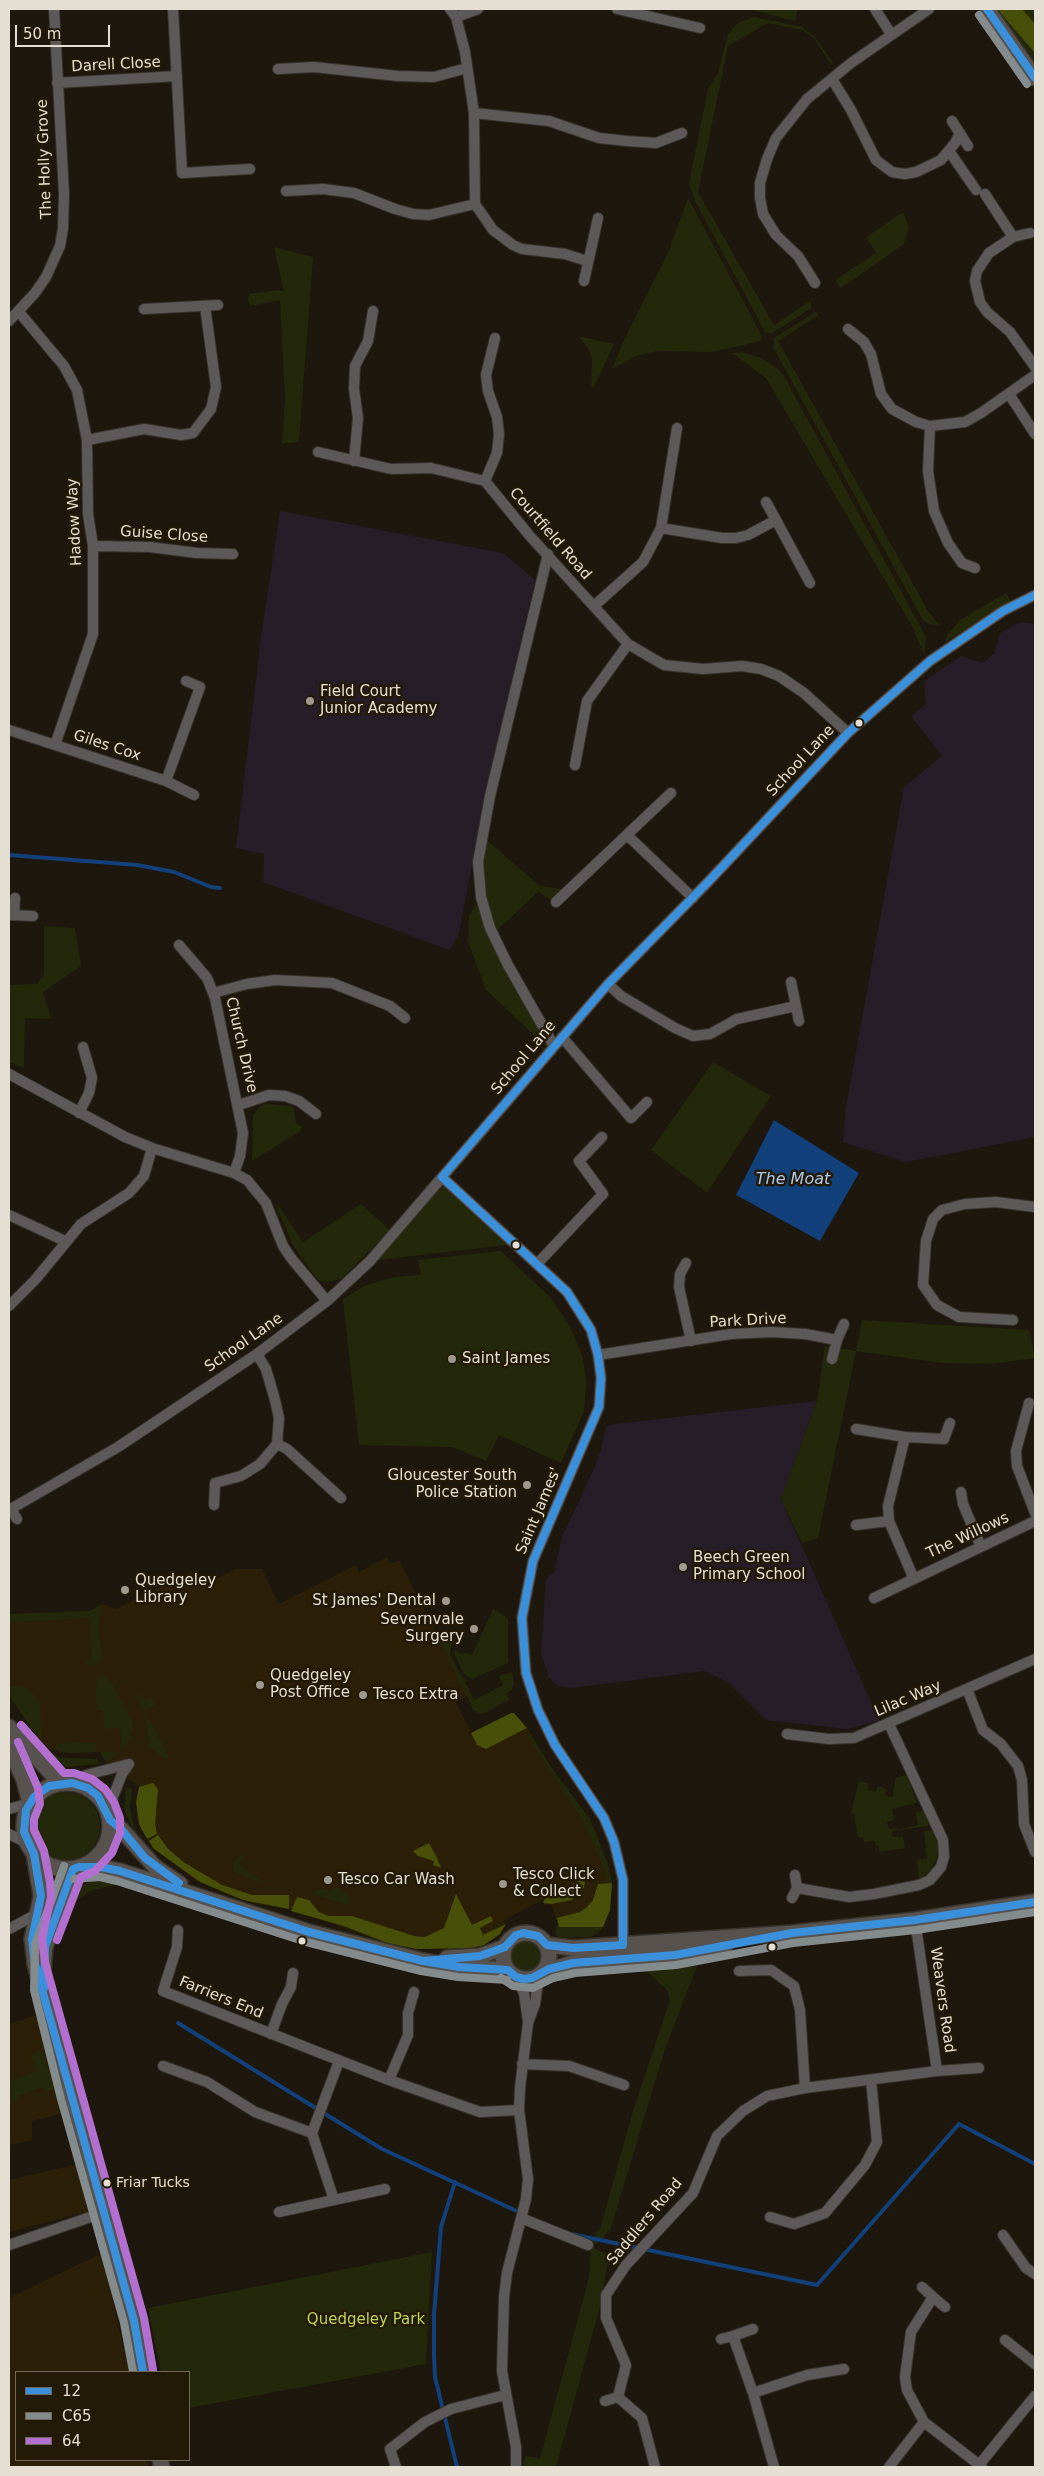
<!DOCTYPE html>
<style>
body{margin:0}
#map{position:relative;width:1044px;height:2476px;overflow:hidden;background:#1d170d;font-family:"DejaVu Sans",sans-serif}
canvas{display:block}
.frame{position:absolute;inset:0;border:10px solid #e5ded3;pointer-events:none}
.legend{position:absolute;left:15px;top:2371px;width:175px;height:90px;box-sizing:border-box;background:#231907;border:1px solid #716859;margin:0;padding:6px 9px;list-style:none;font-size:15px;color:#e5ded3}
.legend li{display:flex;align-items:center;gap:10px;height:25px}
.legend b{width:25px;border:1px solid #716859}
.scale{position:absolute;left:15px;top:25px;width:95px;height:22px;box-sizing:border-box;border:2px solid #e5ded3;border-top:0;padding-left:6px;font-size:15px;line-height:18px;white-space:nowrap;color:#e5ded3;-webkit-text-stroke:4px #231907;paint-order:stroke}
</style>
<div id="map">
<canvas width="1044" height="2476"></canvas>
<div class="frame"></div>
<ul class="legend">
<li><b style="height:6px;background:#3a90db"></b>12</li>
<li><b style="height:6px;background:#848b8d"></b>C65</li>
<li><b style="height:6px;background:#b36fd0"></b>64</li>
</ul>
<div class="scale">50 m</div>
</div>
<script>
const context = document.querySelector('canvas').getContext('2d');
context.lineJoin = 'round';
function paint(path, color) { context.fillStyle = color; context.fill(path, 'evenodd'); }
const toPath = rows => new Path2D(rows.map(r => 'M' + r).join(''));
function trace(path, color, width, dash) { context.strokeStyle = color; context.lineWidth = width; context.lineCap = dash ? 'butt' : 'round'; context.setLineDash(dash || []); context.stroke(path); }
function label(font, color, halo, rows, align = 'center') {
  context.font = font + ' "DejaVu Sans",sans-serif'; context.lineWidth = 5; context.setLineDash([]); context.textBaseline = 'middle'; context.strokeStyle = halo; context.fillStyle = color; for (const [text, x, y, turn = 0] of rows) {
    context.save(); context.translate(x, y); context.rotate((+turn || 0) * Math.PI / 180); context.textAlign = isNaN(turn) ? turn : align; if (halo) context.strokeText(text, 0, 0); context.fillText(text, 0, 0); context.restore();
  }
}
paint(toPath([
 [387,1557,391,1564,399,1560,468,1695,456,1702,477,1745,486,1749,527,1728,553,1770,590,1819,608,1864,612,1883,610,1910,603,1927,559,1927,551,1904,544,1905,543,1900,504,1920,506,1924,500,1934,484,1945,460,1949,417,1949,387,1943,289,1909,255,1904,224,1893,193,1878,167,1859,151,1845,143,1832,138,1817,136,1802,139,1787,104,1760,101,1752,70,1753,49,1748,38,1738,9,1695,9,1614,90,1611,102,1604,116,1609,195,1570,203,1586,235,1569,262,1569,279,1604,356,1565,359,1572],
 [38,2015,64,2113,32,2121,32,2140,9,2145,9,2024],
 [77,2164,89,2211,10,2232,9,2180],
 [102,2253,129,2372,16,2372,16,2460,147,2460,149,2467,9,2467,9,2298]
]), '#2b1f07');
paint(toPath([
 [280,511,503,553,535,580,487,786,459,933,450,950,263,882,264,854,236,848,261,637],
 [1020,622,1035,624,1035,1137,906,1162,843,1142,846,1107,904,787,942,756,911,716,926,704,924,681,961,656,982,663,985,661,994,654,1000,633],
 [817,1401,781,1499,879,1720,848,1729,766,1720,729,1683,704,1671,571,1688,558,1686,549,1678,541,1654,546,1579,554,1572,562,1537,598,1460,607,1425]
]), '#271d28');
paint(toPath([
 [748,9,798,9,795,21],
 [996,9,1035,9,1035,61],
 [754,17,802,27,815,37,833,63,831,65,814,38,802,30,768,23,728,46,698,192,774,325,810,301,811,303,811,308,771,334,765,332,695,201,689,183,708,89,718,73,728,34,738,23],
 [688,198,762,336,761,341,712,352,657,351,639,355,612,369,624,340,668,253],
 [903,212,909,227,904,244,841,288,835,280,876,253,866,237],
 [274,247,313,257,299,442,282,444,285,398,280,300,250,306,248,299,249,294,279,290,284,292],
 [816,312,819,315,778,341,928,611,939,625,928,624,923,620,774,349,774,338],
 [582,337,614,344,594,387,591,387,592,359,589,350,580,338],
 [742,352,761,358,778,369,784,376,926,637,924,655,913,628,766,378,732,353],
 [1006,593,1011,601,945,642,948,634,960,620],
 [482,836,540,886,569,890,556,902,538,892,493,934,481,897],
 [476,904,510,982,507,984,514,981,550,1043,547,1047,486,990,468,941,469,916],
 [44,926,75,928,81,966,43,992,51,1019,25,1018,24,1068,9,1062,9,985,37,984,44,974],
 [713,1062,771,1096,707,1193,651,1150],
 [268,1104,291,1106,294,1109,296,1123,302,1127,299,1132,252,1161,253,1115,261,1105],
 [442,1177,515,1244,370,1261],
 [361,1204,390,1230,341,1279,325,1282,318,1280,294,1247,276,1206,278,1205,303,1242],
 [501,1251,551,1298,570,1326,583,1358,586,1383,584,1411,561,1463,499,1435,486,1461,452,1447,359,1445,343,1299,366,1285,395,1277,421,1275,418,1260],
 [862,1320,1029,1330,1035,1358,990,1364,942,1363,856,1351,818,1538,802,1543,781,1499,817,1401,825,1346,856,1351],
 [102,1604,98,1629,103,1659,96,1665,89,1665,84,1662,92,1659,90,1618,9,1622,9,1614,90,1611],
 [493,1609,508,1618,508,1663,472,1679,464,1674,454,1653,455,1650,463,1655,464,1653,472,1655],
 [443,1632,448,1636,446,1641,452,1643,450,1654,462,1677,468,1681,465,1682,474,1700,503,1685,499,1676,512,1672,514,1683,512,1690,506,1694,509,1700,483,1714,474,1711,437,1635],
 [96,1677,106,1677,110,1680,132,1721,132,1732,125,1748,114,1757,105,1762,101,1752,119,1752,122,1749,120,1728,104,1729,103,1710,97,1710],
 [15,1686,29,1689,40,1703,42,1739,35,1734,9,1695,9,1687],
 [140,1693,144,1701,152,1697,156,1705,145,1711,169,1757,165,1759,150,1748,145,1716,138,1696],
 [530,1734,553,1770,590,1819,608,1864,612,1883,607,1883,604,1867,580,1816,532,1743,528,1735],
 [76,1742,95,1743,95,1752,70,1753,60,1752,56,1748,56,1744],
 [42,1748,61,1758,97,1759,99,1764,67,1767,49,1760,38,1750],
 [906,1775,917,1803,892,1809,894,1820,887,1822,889,1829,897,1828,897,1830,918,1825,916,1813,921,1811,925,1813,929,1821,928,1826,892,1831,892,1837,903,1836,905,1848,879,1852,879,1845,876,1845,875,1841,864,1842,863,1837,858,1838,854,1814,851,1813,859,1781,869,1784,868,1790,876,1792,878,1786,886,1789,885,1795,892,1797,896,1778],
 [126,1787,132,1789,130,1808,134,1826,140,1839,138,1840,124,1810],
 '32 1826a34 34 0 1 1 68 0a34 34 0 1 1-68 0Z',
 [932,1830,938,1845,937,1859,931,1870,919,1879,917,1860,927,1859,924,1831],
 [243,1854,246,1857,238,1862,245,1870,262,1880,270,1880,256,1881,234,1872,233,1862],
 [99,1879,116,1879,113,1886,92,1890,77,1900,71,1896,82,1885],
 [339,1887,341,1891,351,1896,348,1905,316,1895,315,1892,319,1889,320,1890,326,1888,328,1892],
 [559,1923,559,1927,603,1927,598,1933,590,1937,561,1938,556,1935,555,1930],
 '511 1956a15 15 0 1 1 30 0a15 15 0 1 1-30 0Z',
 [697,1966,665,2049,610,2231,592,2247,609,2256,599,2310,556,2467,523,2467,525,2456,540,2458,589,2278,591,2247,595,2233,600,2229,633,2111,670,2000,667,1990,643,1968],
 [42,2050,54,2089,45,2092,43,2087,17,2096,18,2100,13,2102,9,2081,36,2072,31,2054],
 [432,2252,426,2364,189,2408,189,2372,161,2372,148,2308]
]), '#24280a');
paint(toPath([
 [997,9,1022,9,1035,24,1035,53],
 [511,1713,514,1713,527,1728,486,1749,477,1745,471,1733],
 [153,1783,158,1789,155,1824,157,1834,147,1839,139,1824,136,1802,139,1787],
 [158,1835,168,1849,185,1863,222,1885,252,1895,289,1895,289,1909,243,1900,200,1882,154,1849,149,1841],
 [429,1843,436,1856,441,1868,433,1865,434,1861,418,1856,413,1851],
 [580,1880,585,1881,584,1888,572,1900,551,1904,543,1903,545,1899],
 [612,1883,610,1910,603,1927,559,1927,557,1918,580,1912,587,1907,593,1900,598,1884],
 [456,1894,472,1925,491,1916,493,1921,480,1928,483,1935,506,1924,500,1934,484,1945,471,1948,417,1949,387,1943,344,1926,291,1911,297,1897,309,1900,319,1912,329,1916,352,1916,414,1936,425,1937,444,1928]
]), '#474f08');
paint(toPath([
 [774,1120,859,1173,820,1241,736,1195]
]), '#11407b');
trace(toPath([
 [9,855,137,865,174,872,211,887,220,888],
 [178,2023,382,2149,521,2213],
 [455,2182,441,2227,434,2314,434,2357,435,2377,457,2467],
 [571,2234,817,2285,959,2124,1035,2164]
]), '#11407b', 4);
const street = toPath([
 [173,9,182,173,250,169],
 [450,9,456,17,465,52,474,113,475,204,493,230,513,245,522,249,565,254,587,261],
 [617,9,700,28],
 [875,9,891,34],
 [456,17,478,9],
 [278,69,314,67,398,76,434,77,467,68],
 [832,79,851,110,876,160,892,172,905,174,916,172,941,160,955,143,960,133],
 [57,83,177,76],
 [474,113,549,121,599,138,627,141,656,143,682,133],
 [952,121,968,146],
 [949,151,976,190],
 [286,191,323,189,354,193,395,209,413,214,429,215,475,204],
 [985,194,1013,237],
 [1030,233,1013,237,989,253,977,271,975,281,980,302,987,312,1010,332,1035,367],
 [584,281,598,218],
 [815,283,798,256,776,235,763,214,760,198,760,183,767,159,776,138,807,99,851,63,929,9],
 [144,309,218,305],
 [19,312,64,366,77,390,87,440,88,514,93,546,93,634,55,745],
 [9,321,35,293,46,277,60,246,63,228,64,194,54,9],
 [848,329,864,342,871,354,881,394,892,409,916,422,930,426,965,422,981,413,1035,375],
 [1009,394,1035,434],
 [930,426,928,471,934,511,948,543,962,563,975,568],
 [87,440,144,429,181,435,193,433,211,409,216,387,205,306],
 [318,452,391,469,431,468,485,481,529,535,628,644,664,665,703,669,742,666,761,669,779,676,804,693,848,733],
 [354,461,358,418,354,389,355,366,368,341,373,311],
 [485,481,497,453,499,434,497,417,488,391,486,375,495,338],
 [766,502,776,520],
 [661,528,722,538,736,538,748,535,776,520,810,583],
 [93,546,150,547,197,553,233,554],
 [548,554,490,796,478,862,481,897,490,928,508,965,554,1046],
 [594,606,643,562,661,528,677,428],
 [9,730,166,781,194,795],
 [575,765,587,701,628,644],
 [166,781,200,687,186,681],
 [627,835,693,898],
 [556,902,671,793],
 [9,915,33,916],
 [14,915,15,898],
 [179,945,207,978,215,998,243,1133,240,1156,234,1173],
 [791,982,799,1021],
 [608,984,621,996,675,1028,693,1036,710,1034,737,1019,796,1006],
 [213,993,247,984,275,980,332,983,390,1006,405,1018],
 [562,1037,631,1118,647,1102],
 [9,1074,125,1137,152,1148,234,1173,247,1180,266,1203,283,1246,291,1258,327,1301],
 [239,1105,269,1095,285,1096,299,1101,316,1114],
 [79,1113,89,1093,92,1078,83,1047],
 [442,1177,567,1292,591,1330,598,1355,601,1378,599,1407,533,1561,522,1618,526,1673,538,1710,555,1745,604,1818,614,1842,623,1880,623,1949],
 [9,1215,65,1241],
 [686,1263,680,1274,679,1287,691,1341],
 [537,1264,603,1194,579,1161,602,1137],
 [9,1306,35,1280,81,1224,129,1193,144,1176,152,1148],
 [1013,1320,959,1317,937,1305,923,1285,926,1241,933,1219,942,1210,965,1204,996,1202,1035,1207],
 [257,1354,266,1369,275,1400,279,1418,277,1444,287,1449,341,1498],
 [598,1355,731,1334,772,1332,805,1334,837,1340],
 [832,1359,837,1340,844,1324],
 [1029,1403,1016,1451,1017,1466,1035,1513],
 [856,1429,905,1437,944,1439,950,1423],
 [905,1437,888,1506,889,1521,914,1579],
 [961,1492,963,1504,981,1547],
 [214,1505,215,1483,241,1476,260,1464,277,1444],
 [11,1509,17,1519],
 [9,1510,118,1447,257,1354,327,1301,370,1261,608,984,709,881,848,733,930,661,1003,611,1035,595],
 [856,1525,889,1521],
 [874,1598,1035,1521],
 [967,1689,983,1730,1001,1744,1018,1766,1022,1780,1024,1824,1035,1852],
 [787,1734,829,1739,854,1738,1035,1659],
 [72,1783,86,1775,129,1764],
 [9,1809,30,1803],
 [107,1812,122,1774,129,1764],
 [9,1834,27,1843],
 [797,1888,849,1897,874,1894,919,1885,930,1880,941,1867,944,1857,943,1840,889,1724],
 [792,1898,797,1888,795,1875],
 [915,1920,937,2071,979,2068],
 [9,1929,37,1914],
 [178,1930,177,1947,163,1991,389,2080,480,2112,519,2110],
 [739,1971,771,1970,794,1986,800,2010,805,2088],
 [516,1977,524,1993,528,2022],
 [271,2034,282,2004,291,1987,293,1973],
 [339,2061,312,2133,334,2200,385,2189],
 [522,2064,569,2066,624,2085],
 [163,2066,207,2082,255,2112,312,2133],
 [389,2080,408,2035,408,2013,414,1992],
 [279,2212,334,2200],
 [770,2217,794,2224,825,2213,865,2165,877,2142,871,2080],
 [521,2218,588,2245],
 [1003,2235,1026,2268,1035,2274],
 [9,2245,105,2212],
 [922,2287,933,2297,911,2332,905,2377,907,2390,924,2422],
 [933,2297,945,2307],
 [733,2336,753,2329],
 [721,2339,733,2336,753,2393,774,2467],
 [1005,2340,1035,2364],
 [753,2393,807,2375,844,2369],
 [605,2401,618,2397],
 [979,2465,1035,2396],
 [396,2467,390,2449,425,2422,451,2409,505,2395],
 [516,2467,516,2447,502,2371,504,2297,507,2273,526,2199,528,2179,519,2110,520,2088,528,2023,535,2004,539,1975],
 [655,2467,642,2418,618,2397,626,2365,606,2318,606,2295,626,2265,693,2193,717,2136,743,2111,767,2096,805,2088,937,2071],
 [889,2467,924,2422,982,2467]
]);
const secondary = toPath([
 [987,9,1035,78],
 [9,1727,60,1783],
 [9,1746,24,1780,30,1803],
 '24 1826a43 43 0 1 1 86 0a43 43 0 1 1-86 0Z',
 [110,1820,121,1829,155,1867,180,1884],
 [34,1854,41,1896,32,1939,35,1964,134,2321,143,2372],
 [79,1867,101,1867,120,1871,309,1932,423,1961,459,1967,508,1970],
 '503 1956a23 23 0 1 1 46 0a23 23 0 1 1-46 0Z',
 [547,1945,573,1948,792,1933,915,1920,1035,1902],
 [447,1958,480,1956,505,1947],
 [43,1972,45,1947,73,1869],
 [543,1972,573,1963,675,1955,725,1946],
 [160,2460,162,2467]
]);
trace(street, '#37322a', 12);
trace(secondary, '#37322a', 18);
trace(street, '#5e5959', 10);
trace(secondary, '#57524e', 15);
trace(toPath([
 [987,9,1035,78],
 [423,1961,480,1956,505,1947,516,1935,523,1933,538,1936,547,1945,573,1948,623,1945,623,1880,614,1842,604,1818,555,1745,538,1710,526,1673,522,1618,533,1561,599,1407,601,1378,598,1355,591,1330,567,1292,442,1177,608,984,709,881,848,733,930,661,1003,611,1035,595],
 [44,1988,45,1947,73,1869,79,1867,101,1867,120,1871,309,1932,423,1961,459,1967,508,1970,516,1977,524,1979,532,1978,549,1969,573,1963,675,1955,792,1933,915,1920,1035,1902],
 [143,2372,134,2321,35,1964,32,1939,41,1896,34,1854,24,1832,26,1810,34,1797,49,1786,72,1783,88,1788,98,1796,110,1820,121,1829,145,1858,179,1883]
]), '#3a90db', 8);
trace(toPath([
 [979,15,1027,84],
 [64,1866,35,1945,34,1990,61,2099,124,2323,133,2372],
 [74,1879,100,1877,117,1881,306,1942,421,1971,458,1977,507,1980],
 [501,1978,513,1986,533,1988,553,1978,575,1973,676,1965,793,1943,916,1930,1035,1912]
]), '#848b8d', 8);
trace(toPath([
 [21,1725,64,1773,74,1773,92,1779,105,1789,114,1802,120,1818,120,1833,112,1853,95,1871,81,1877,57,1940],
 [18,1742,38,1788,40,1804,34,1819,34,1830,44,1851,50,1882,51,1897,42,1939,45,1962,144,2318,153,2370]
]), '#b36fd0', 8);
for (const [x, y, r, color] of [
 [310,701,5,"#9f988e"],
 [859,723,4.5,"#e5ded3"],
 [516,1245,4.5,"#e5ded3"],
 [452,1359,5,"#9f988e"],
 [527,1485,5,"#9f988e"],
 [683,1567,5,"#9f988e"],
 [125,1590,5,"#9f988e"],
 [446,1601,5,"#9f988e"],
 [474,1629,5,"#9f988e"],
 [260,1685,5,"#9f988e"],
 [363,1695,5,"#9f988e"],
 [328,1880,5,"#9f988e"],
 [503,1884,5,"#9f988e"],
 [302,1941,4.5,"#e5ded3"],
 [772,1947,4.5,"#e5ded3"],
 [107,2183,4.5,"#e5ded3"]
]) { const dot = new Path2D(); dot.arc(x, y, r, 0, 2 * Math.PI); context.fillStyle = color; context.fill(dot); trace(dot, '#231907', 2); }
label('14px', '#e5ded3', '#231907', [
 ["Friar Tucks",116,2183]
], 'left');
label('15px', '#e5ded3', '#231907', [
 ["Darell Close",116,65,-3],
 ["The Holly Grove",45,159,-92],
 ["Hadow Way",75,522,-93],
 ["Courtfield Road",550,534,49],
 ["Guise Close",164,535,4],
 ["Giles Cox",107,746,18],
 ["School Lane",801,761,-47],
 ["Church Drive",241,1045,77],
 ["School Lane",524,1058,-50],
 ["Park Drive",748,1321,-3],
 ["School Lane",244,1343,-35],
 ["Saint James'",539,1511,-67],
 ["The Willows",968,1536,-25],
 ["Lilac Way",908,1699,-23],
 ["Farriers End",221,1998,22],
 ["Weavers Road",942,2000,82],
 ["Saddlers Road",645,2222,-50]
]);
label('15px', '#e5ded3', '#231907', [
 ["Field Court",320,692],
 ["Junior Academy",320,709],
 ["Saint James",462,1359],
 ["Gloucester South",517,1476,"right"],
 ["Police Station",517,1493,"right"],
 ["Beech Green",693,1558],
 ["Primary School",693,1575],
 ["Quedgeley",135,1581],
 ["Library",135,1598],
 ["St James' Dental",436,1601,"right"],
 ["Severnvale",464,1620,"right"],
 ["Surgery",464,1637,"right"],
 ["Quedgeley",270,1676],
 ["Post Office",270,1693],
 ["Tesco Extra",373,1695],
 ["Tesco Click",513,1875],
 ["& Collect",513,1892],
 ["Tesco Car Wash",338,1880]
], 'left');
label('15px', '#bfd557', '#231907', [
 ["Quedgeley Park",366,2320]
]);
label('italic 16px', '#adc8ee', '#231907', [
 ["The Moat",793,1180]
]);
</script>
